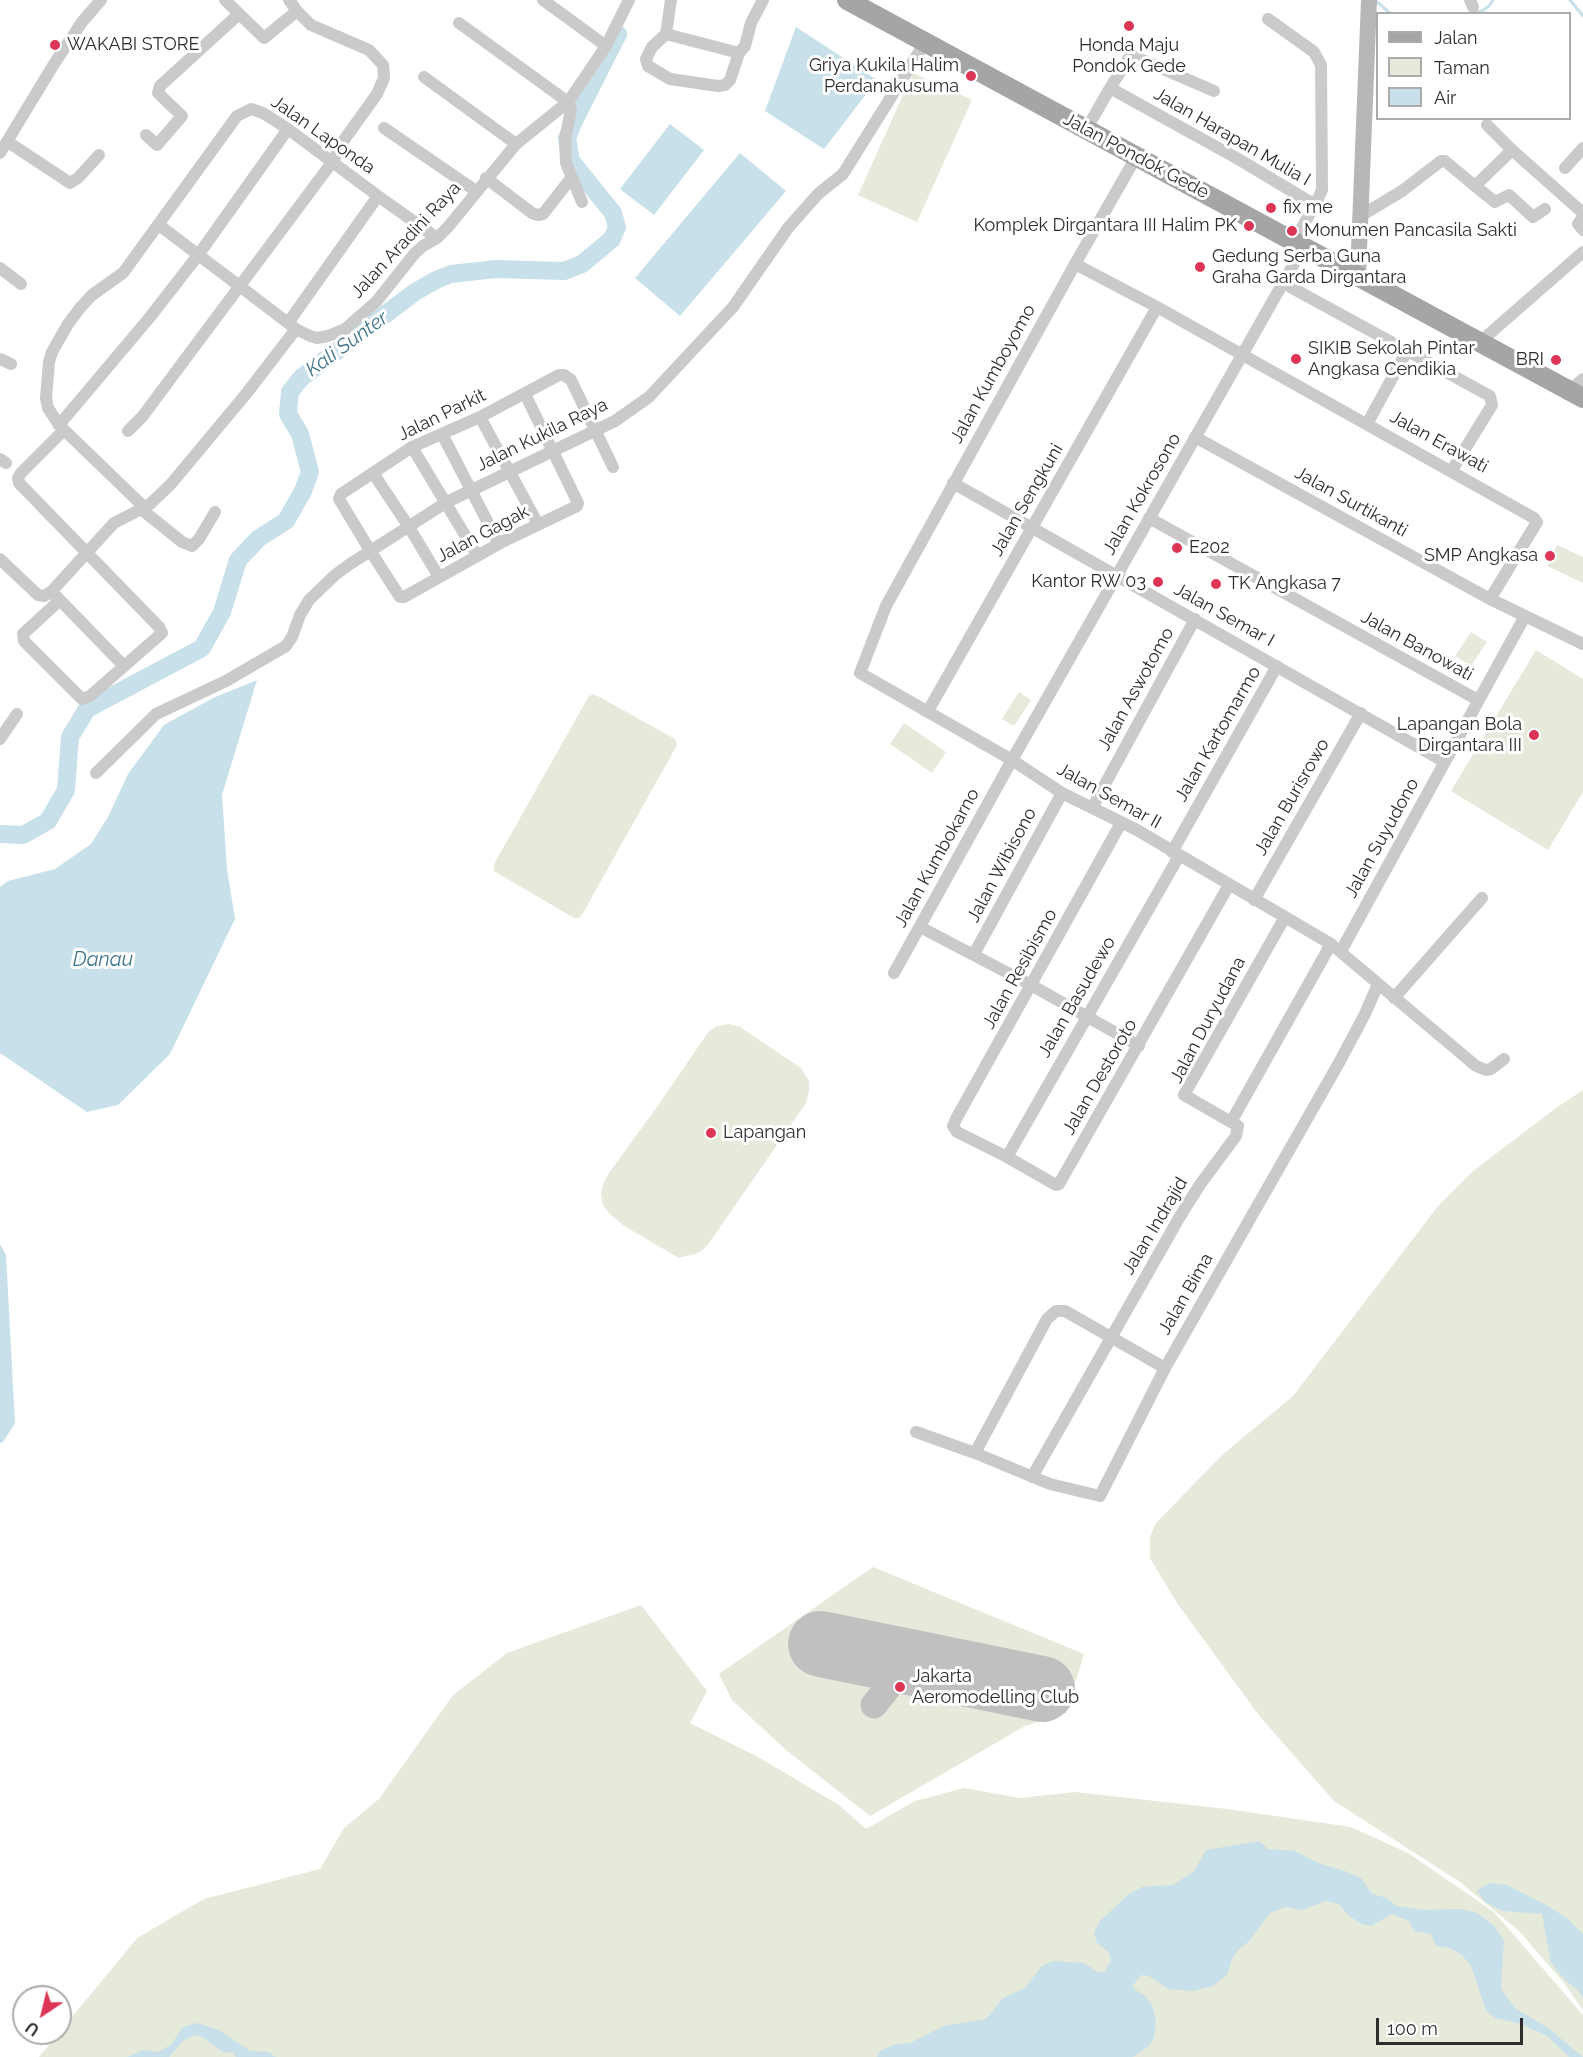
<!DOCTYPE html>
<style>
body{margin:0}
#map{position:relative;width:1583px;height:2057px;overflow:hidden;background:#fff;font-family:Raleway,sans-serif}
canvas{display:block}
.legend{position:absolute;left:1376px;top:12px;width:195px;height:108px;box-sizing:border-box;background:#fff;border:2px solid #ababab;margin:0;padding:8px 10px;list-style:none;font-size:18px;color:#2d2d2d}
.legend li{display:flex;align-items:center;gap:12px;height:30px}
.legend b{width:30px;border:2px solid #ababab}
.north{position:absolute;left:12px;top:1985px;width:60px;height:60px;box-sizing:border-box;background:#fff;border:2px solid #ababab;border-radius:50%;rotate:215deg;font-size:16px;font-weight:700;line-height:24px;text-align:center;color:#2d2d2d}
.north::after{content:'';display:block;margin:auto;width:21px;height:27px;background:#dd3555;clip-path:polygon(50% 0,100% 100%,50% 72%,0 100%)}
.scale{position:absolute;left:1376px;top:2018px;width:147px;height:27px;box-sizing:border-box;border:3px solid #2d2d2d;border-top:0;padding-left:8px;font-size:18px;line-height:21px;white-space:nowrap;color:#2d2d2d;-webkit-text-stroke:4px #fff;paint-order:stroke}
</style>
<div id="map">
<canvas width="1583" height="2057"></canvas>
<ul class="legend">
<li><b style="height:8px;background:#a5a5a5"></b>Jalan</li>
<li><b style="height:16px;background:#e5eadb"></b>Taman</li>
<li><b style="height:16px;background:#c7e0e9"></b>Air</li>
</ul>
<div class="north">U</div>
<div class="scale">100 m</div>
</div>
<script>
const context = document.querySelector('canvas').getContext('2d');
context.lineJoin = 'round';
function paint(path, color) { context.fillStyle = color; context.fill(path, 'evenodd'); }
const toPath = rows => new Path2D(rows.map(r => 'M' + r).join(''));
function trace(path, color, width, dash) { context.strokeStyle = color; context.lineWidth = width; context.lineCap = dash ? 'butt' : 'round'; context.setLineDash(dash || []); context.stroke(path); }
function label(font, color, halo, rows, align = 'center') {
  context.font = font + ' Raleway,sans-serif'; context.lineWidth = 6; context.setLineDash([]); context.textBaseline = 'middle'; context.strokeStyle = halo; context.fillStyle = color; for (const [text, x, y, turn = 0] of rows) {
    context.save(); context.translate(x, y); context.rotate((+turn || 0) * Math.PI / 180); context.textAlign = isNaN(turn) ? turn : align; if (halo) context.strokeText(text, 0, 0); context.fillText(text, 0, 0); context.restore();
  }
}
paint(toPath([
 [913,73,972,100,917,222,858,195],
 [1557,545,1583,557,1583,583,1547,566],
 [1471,632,1487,642,1471,666,1455,656],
 [1536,650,1583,679,1583,792,1548,850,1451,791],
 [1019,692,1031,700,1014,726,1002,719],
 [594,694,675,739,677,745,583,913,579,918,574,918,494,871,494,864,589,696],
 [904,723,946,752,932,773,890,744],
 [729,1024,740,1027,801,1068,809,1081,809,1091,806,1103,707,1246,698,1253,679,1258,624,1226,609,1213,603,1205,601,1194,603,1184,609,1173,659,1104,709,1031,717,1026],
 [1583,1090,1583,2010,1564,1983,1519,1931,1460,1882,1334,1801,1261,1718,1177,1603,1150,1558,1150,1537,1156,1523,1222,1455,1293,1396,1438,1206,1473,1171,1556,1108],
 [873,1567,1084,1654,1066,1713,1025,1726,870,1816,786,1750,732,1700,719,1674],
 [641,1605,707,1691,690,1723,758,1757,839,1805,866,1829,915,1801,964,1788,1020,1798,1075,1792,1227,1809,1351,1827,1408,1853,1494,1912,1583,2015,1583,2057,39,2057,137,1938,204,1899,320,1869,344,1828,379,1799,453,1695,507,1653]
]), '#e5eadb');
paint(toPath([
 [796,27,877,80,824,149,765,111],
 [670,124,704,150,654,215,620,189],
 [740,153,786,191,680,316,635,278],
 [257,680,222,795,227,869,235,919,170,1054,118,1105,87,1112,0,1053,0,887,8,881,55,869,91,844,108,817,128,774,164,725,213,698],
 [0,1244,6,1255,15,1423,3,1442,0,1443],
 [1259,1841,1268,1849,1295,1851,1318,1863,1345,1871,1361,1878,1372,1894,1387,1898,1396,1906,1424,1910,1460,1909,1477,1913,1493,1925,1504,1940,1501,1989,1516,2009,1547,2027,1583,2057,1569,2057,1547,2036,1518,2023,1495,2018,1486,2010,1471,1966,1462,1955,1450,1948,1436,1946,1431,1934,1414,1931,1409,1921,1392,1914,1371,1926,1361,1924,1348,1915,1339,1904,1326,1901,1301,1910,1285,1907,1270,1913,1249,1941,1238,1950,1232,1959,1227,1975,1213,1986,1193,1991,1168,1989,1149,1976,1141,1975,1133,1985,1134,1989,1144,1995,1152,2005,1156,2020,1154,2037,1150,2045,1133,2057,877,2057,880,2051,896,2044,910,2043,944,2026,986,2019,1003,1998,1025,1988,1042,1966,1053,1961,1084,1963,1098,1972,1104,1972,1111,1961,1108,1951,1097,1943,1094,1933,1100,1921,1129,1894,1142,1887,1173,1885,1194,1871,1206,1850],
 [1490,1883,1507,1885,1546,1905,1567,1918,1583,1934,1583,1998,1578,1990,1565,1980,1551,1963,1542,1914,1502,1911,1485,1902,1477,1890],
 [197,2023,219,2030,250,2051,268,2052,276,2057,236,2057,232,2052,224,2053,202,2037,194,2035,182,2042,169,2057,127,2057,143,2050,157,2052,171,2045,183,2027]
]), '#c7e0e9');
trace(toPath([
 [1570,0,1583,16],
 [1376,1,1391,14],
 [1471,14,1482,11,1489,6,1493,0]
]), '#c7e0e9', 3);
trace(toPath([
 [0,834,23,835,48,821,66,790,70,737,87,709,202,648,222,612,238,560,259,538,286,521,303,491,310,472,300,434,288,414,290,392,301,378,415,292,436,280,451,274,496,269,564,271,582,264,612,239,617,227,613,213,571,161,567,138,574,121,618,34]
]), '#c7e0e9', 18);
trace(toPath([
 [874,1705,908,1662]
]), '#c0c0c0', 27);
trace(toPath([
 [821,1644,1042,1689]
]), '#c0c0c0', 66);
trace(toPath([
 [225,0,264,38,297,11],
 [543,0,606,46],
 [1470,0,1473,7],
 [1268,19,1314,52,1321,65,1322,190,1315,205,1294,241],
 [459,23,568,102,571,109,565,141,566,163,582,202],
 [666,34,652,47,646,59,648,66,670,79,718,86,725,85,730,80,739,53,745,46,751,23,763,0],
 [666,34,739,53],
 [666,34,671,0],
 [424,77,516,144],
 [1110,88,1129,58,1133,56,1214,91],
 [1487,125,1512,150,1583,213],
 [384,128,476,191],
 [1086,130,1110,88,1240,160,1315,205],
 [146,135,157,145,182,116,158,93,160,86,239,14],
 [8,142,70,183,78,178,99,155],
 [0,153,54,64,82,22,101,0],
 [1565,168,1583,148],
 [486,178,532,213,538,215,543,214,572,177],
 [1475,186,1495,202,1509,195,1533,217,1545,209],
 [1362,215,1402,191,1441,161,1445,161,1475,186,1512,150],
 [1583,217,1578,224,1583,230],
 [159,225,296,329,310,336,317,338,328,336,345,329,376,302,415,253,423,246,437,238,448,227,516,144,568,102,606,46,629,0],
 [1075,264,1136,157],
 [0,268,21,284],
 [1283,283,1490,396,1492,405,1452,470],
 [288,323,378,196],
 [1480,342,1583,252],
 [0,359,11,364],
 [1570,391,1583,379],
 [525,394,578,503,577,506,504,541,404,597,400,597,371,552,339,499,341,494,412,447,480,417,559,375,564,375,571,380,613,467],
 [480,417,538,524],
 [1367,424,1408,349],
 [59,425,150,317,199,254,288,129],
 [128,431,142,417,333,161,344,140,377,94,384,78,383,65,369,50,311,25,297,11,289,0],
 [442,434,499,544],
 [1195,437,1490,599,1583,644],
 [412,447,477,555],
 [0,459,6,463],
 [373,473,409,527,439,577],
 [953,483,1445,762],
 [144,507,59,425,48,408,46,398,49,362,52,352,68,324,80,308,92,295,123,273,237,116,251,109,263,113,288,129,378,196,437,238],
 [141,509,182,542,192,546,199,539,215,512],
 [1149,518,1478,700],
 [0,559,38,595,44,596,51,592,114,523,149,505,171,484,246,394,296,329],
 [54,594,123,665],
 [1490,599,1537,522,1534,518,1157,307,1075,264,886,606,860,673,1012,760,1062,793,1137,830,1331,944,1476,1066,1486,1070,1491,1069,1504,1059],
 [60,600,23,634,24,641,82,699,90,696,162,633,159,627,19,483,18,478,21,473,64,430],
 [928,711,1157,307],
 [0,739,17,714],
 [96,773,156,714,226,681,286,646,292,637,300,615,309,600,335,575,350,564,447,502,615,421,649,397,733,307,788,228,818,194,843,174,926,41],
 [1092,808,1195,619],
 [1121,823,956,1119,953,1126,957,1132,1007,1157,1056,1185,1059,1184,1229,885],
 [1172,852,1277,666],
 [1254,900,1361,713],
 [920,927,1031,985,1139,1046],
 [1341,951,1525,616],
 [974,954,1062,793],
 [894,973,1012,760,1304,246],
 [1394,998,1482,898],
 [1231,1122,1184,1095,1285,917],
 [1007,1157,1179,856],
 [916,1432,975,1453,1050,1484,1100,1496,1165,1368,1340,1061,1365,1014,1378,984],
 [975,1453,1047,1319,1056,1311,1065,1311,1165,1368],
 [1032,1477,1179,1218,1199,1186,1236,1136,1238,1126,1231,1122,1331,944]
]), '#cacaca', 12);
trace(toPath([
 [1358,275,1369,0]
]), '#b7b7b7', 16);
trace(toPath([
 [847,0,1583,398]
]), '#a5a5a5', 20);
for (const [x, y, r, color] of [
 [1129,26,6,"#dd3555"],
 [55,45,6,"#dd3555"],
 [971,76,6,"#dd3555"],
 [1271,208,6,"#dd3555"],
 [1249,226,6,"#dd3555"],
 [1292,231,6,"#dd3555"],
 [1200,267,6,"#dd3555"],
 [1296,359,6,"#dd3555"],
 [1556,360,6,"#dd3555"],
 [1177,548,6,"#dd3555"],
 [1550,556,6,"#dd3555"],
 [1158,582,6,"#dd3555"],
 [1216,584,6,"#dd3555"],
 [1534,735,6,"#dd3555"],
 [711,1133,6,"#dd3555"],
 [900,1687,6,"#dd3555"]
]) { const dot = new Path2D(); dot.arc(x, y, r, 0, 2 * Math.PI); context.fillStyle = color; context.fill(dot); trace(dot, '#fff', 2); }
label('18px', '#2d2d2d', '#fff', [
 ["WAKABI STORE",67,45],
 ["Honda Maju",1129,46,"center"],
 ["Pondok Gede",1129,67,"center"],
 ["Griya Kukila Halim",959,66,"right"],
 ["Perdanakusuma",959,87,"right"],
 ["fix me",1283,208],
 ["Komplek Dirgantara III Halim PK",1237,226,"right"],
 ["Monumen Pancasila Sakti",1304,231],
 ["Gedung Serba Guna",1212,257],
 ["Graha Garda Dirgantara",1212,278],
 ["SIKIB Sekolah Pintar",1308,349],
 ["Angkasa Cendikia",1308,370],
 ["BRI",1544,360,"right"],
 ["E202",1189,548],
 ["SMP Angkasa",1538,556,"right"],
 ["Kantor RW 03",1146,582,"right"],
 ["TK Angkasa 7",1228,584],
 ["Lapangan Bola",1522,725,"right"],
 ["Dirgantara III",1522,746,"right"],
 ["Lapangan",723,1133],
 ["Jakarta",912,1677],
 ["Aeromodelling Club",912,1698]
], 'left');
label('18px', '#2d2d2d', '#fff', [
 ["Jalan Laponda",323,135,35],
 ["Jalan Harapan Mulia I",1232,137,30],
 ["Jalan Pondok Gede",1136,156,28],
 ["Jalan Aradini Raya",406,240,-47],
 ["Jalan Kumboyomo",993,374,-61],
 ["Jalan Parkit",442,415,-26],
 ["Jalan Kukila Raya",542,435,-26],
 ["Jalan Erawati",1439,442,29],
 ["Jalan Kokrosono",1142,494,-60],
 ["Jalan Sengkuni",1027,500,-60],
 ["Jalan Surtikanti",1351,502,29],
 ["Jalan Gagak",483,534,-28],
 ["Jalan Semar I",1224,615,29],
 ["Jalan Banowati",1417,646,29],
 ["Jalan Aswotomo",1136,689,-61],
 ["Jalan Kartomarmo",1218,734,-60],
 ["Jalan Semar II",1109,796,29],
 ["Jalan Burisrowo",1292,797,-60],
 ["Jalan Suyudono",1382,838,-61],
 ["Jalan Kumbokarno",937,858,-61],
 ["Jalan Wibisono",1002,865,-62],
 ["Jalan Resibismo",1020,969,-61],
 ["Jalan Basudewo",1077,997,-60],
 ["Jalan Duryudana",1208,1020,-62],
 ["Jalan Destoroto",1100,1077,-60],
 ["Jalan Indrajid",1155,1226,-59],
 ["Jalan Bima",1186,1294,-60]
]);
label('italic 20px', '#3f768b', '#fff', [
 ["Kali Sunter",347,344,-36],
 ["Danau",103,960]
]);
</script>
